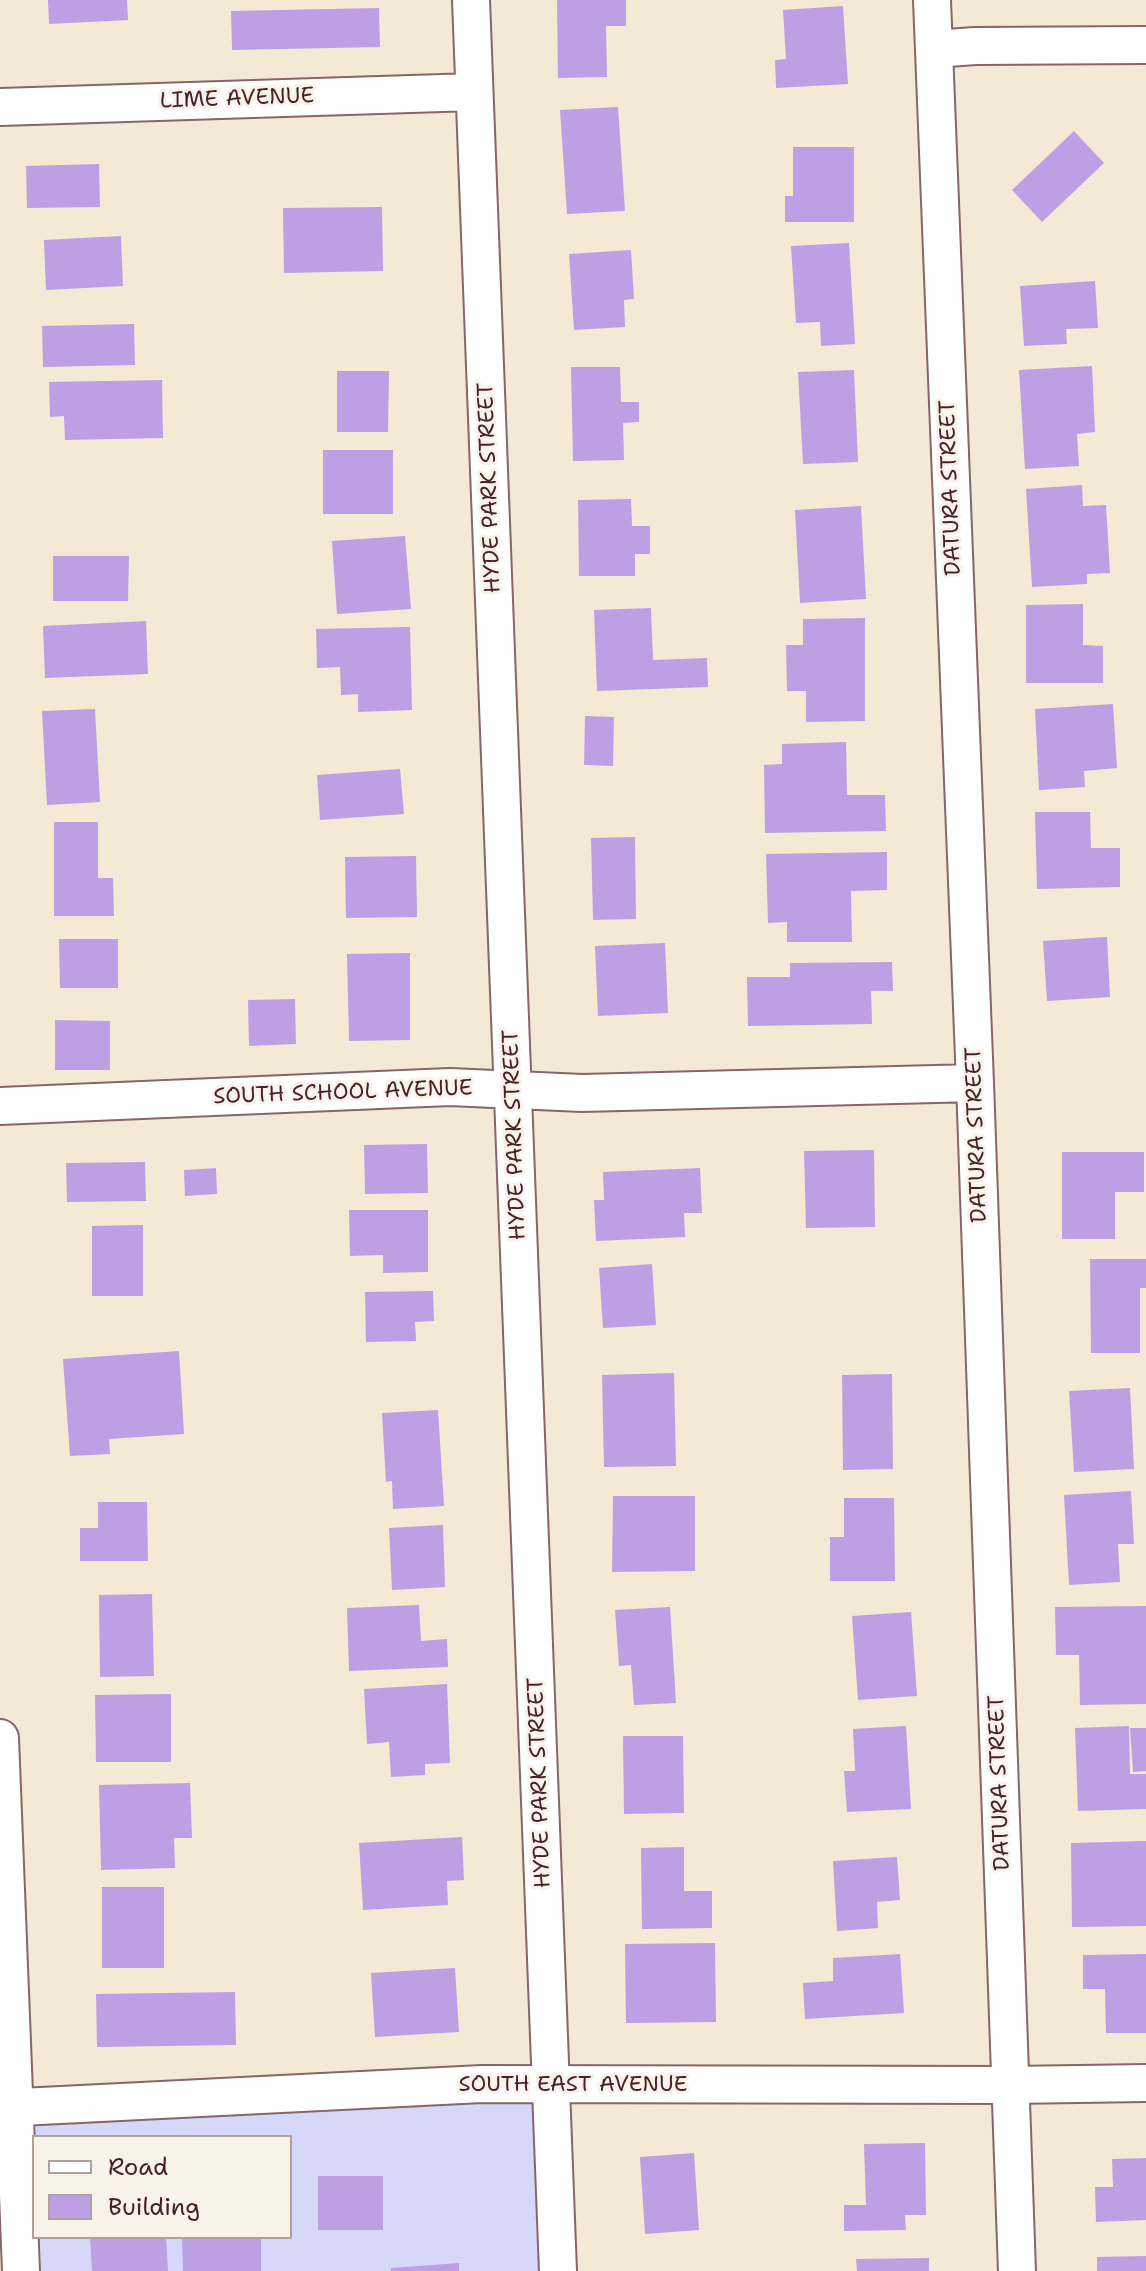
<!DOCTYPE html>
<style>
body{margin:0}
#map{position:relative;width:1146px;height:2271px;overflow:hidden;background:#f4e9d5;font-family:"Shantell Sans",sans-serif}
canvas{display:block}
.legend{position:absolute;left:32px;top:2135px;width:260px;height:104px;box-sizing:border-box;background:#f7f3e8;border:2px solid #b29e9c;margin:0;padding:10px 14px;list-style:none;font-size:24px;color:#4a1f2b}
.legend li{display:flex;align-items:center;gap:16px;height:40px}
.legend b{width:40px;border:2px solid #b29e9c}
</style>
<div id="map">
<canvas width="1146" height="2271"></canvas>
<ul class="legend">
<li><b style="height:10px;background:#fff"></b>Road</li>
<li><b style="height:22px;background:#bd9fe3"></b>Building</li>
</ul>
</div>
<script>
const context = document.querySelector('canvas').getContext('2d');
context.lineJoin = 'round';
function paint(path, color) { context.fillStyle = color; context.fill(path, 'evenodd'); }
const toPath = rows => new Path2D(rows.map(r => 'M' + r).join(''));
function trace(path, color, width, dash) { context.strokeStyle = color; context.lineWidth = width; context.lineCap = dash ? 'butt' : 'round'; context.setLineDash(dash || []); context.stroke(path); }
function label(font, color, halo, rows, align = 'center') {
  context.font = font + ' "Shantell Sans",sans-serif'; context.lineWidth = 6; context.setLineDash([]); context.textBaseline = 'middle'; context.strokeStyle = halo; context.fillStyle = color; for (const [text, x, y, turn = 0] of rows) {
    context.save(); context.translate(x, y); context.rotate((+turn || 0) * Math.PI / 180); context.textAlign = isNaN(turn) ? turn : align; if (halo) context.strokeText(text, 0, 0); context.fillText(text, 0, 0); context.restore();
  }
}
paint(toPath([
 [482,2102,533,2103,538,2271,41,2271,40,2237,290,2237,290,2137,36,2137,36,2124]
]), '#d5d8f9');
paint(toPath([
 [48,0,127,0,128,20,49,24],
 [557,0,626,0,626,26,606,26,607,77,558,78],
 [843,6,848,84,776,88,775,60,786,59,783,10],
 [379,8,380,47,232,50,231,11],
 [618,107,625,211,567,214,560,110],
 [1074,131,1104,163,1042,222,1012,190],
 [793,147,854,147,854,222,785,222,785,196,793,196],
 [99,164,100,207,27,208,26,166],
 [382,207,383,271,284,273,283,208],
 [121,236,123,286,46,290,44,240],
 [849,243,855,344,821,346,820,322,796,323,791,246],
 [631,250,634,299,624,300,625,327,574,330,569,254],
 [1095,281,1098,328,1066,329,1067,344,1024,346,1020,286],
 [134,324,135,365,43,367,42,326],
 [1092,366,1095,432,1077,434,1079,466,1025,469,1019,370],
 [571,367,620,367,621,402,639,402,639,422,623,423,624,460,573,461],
 [854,370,858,462,803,464,798,372],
 [337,371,389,371,388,432,337,432],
 [162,380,163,438,65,440,64,416,50,417,49,382],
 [323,450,393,450,393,514,323,514],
 [1082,485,1083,506,1106,505,1110,573,1087,574,1087,584,1032,587,1026,489],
 [631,499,632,526,650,526,650,554,635,554,635,576,579,576,578,500],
 [861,506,866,599,800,603,795,510],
 [405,536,411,609,337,614,332,541],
 [53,556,129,556,128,601,53,601],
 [1083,604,1083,645,1103,646,1103,683,1026,683,1026,605],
 [651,608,653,660,707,658,708,687,597,691,594,610],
 [865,618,865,721,806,722,806,691,787,691,786,645,803,645,803,619],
 [146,621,148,674,45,678,43,626],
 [410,627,412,710,358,712,358,694,341,695,340,667,317,668,316,629],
 [1113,704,1117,768,1084,771,1085,787,1039,790,1035,709],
 [95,709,100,802,47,805,42,711],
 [585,716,614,717,613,766,584,765],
 [846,742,847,795,885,795,886,831,765,833,764,765,782,764,782,744],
 [400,769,404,814,320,820,317,775],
 [1035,812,1090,812,1091,848,1120,848,1120,887,1037,889],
 [54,822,98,822,98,878,113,878,114,916,54,916],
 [635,837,636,919,593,920,591,838],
 [887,852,887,890,851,891,852,942,787,942,787,922,768,923,766,854],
 [416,856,417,917,346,918,345,857],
 [1107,937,1110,997,1047,1001,1043,941],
 [59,939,118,939,118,988,60,988],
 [665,943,668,1013,598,1016,595,946],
 [410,953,410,1040,349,1041,347,954],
 [892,962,893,991,871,991,872,1024,748,1026,747,977,790,977,790,963],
 [295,999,296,1044,249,1046,248,1000],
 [55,1020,110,1021,110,1070,55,1070],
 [427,1144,428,1193,365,1194,364,1145],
 [874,1150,875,1227,806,1228,804,1151],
 [1062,1152,1144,1152,1144,1192,1115,1192,1115,1239,1062,1239],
 [145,1162,146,1201,67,1202,66,1163],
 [216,1168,217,1194,185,1196,184,1170],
 [700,1168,702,1213,684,1213,685,1237,596,1241,594,1200,604,1200,603,1172],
 [349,1210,428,1210,428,1272,383,1273,383,1255,350,1256],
 [143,1225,143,1296,92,1296,92,1226],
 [1090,1259,1146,1259,1146,1288,1140,1288,1140,1353,1091,1353],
 [652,1264,656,1325,603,1328,599,1268],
 [433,1291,434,1321,415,1322,416,1341,366,1342,365,1292],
 [179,1351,184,1434,109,1439,110,1454,70,1456,63,1359],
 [674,1373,676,1466,604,1467,602,1375],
 [892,1374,893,1469,843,1470,842,1375],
 [1130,1388,1134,1469,1074,1472,1069,1391],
 [438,1410,444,1506,393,1509,392,1481,386,1482,382,1413],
 [1131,1491,1134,1544,1118,1544,1120,1582,1069,1585,1064,1495],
 [613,1496,695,1496,695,1571,612,1572],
 [844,1498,894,1498,895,1581,830,1581,830,1537,844,1537],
 [98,1502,147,1502,148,1561,80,1561,80,1528,98,1528],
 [443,1525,445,1587,392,1590,389,1528],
 [152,1594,154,1676,100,1677,99,1595],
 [419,1605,421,1641,447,1639,448,1667,349,1671,347,1608],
 [1146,1606,1146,1704,1080,1705,1079,1655,1056,1655,1055,1607],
 [670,1607,676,1703,634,1705,631,1665,619,1666,615,1610],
 [911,1612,917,1696,858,1700,852,1616],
 [447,1684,450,1763,425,1764,425,1775,391,1777,389,1742,367,1744,364,1689],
 [171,1694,171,1762,96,1762,95,1695],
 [906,1726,911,1809,847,1812,844,1771,855,1771,853,1729],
 [1129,1726,1130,1774,1146,1774,1146,1809,1078,1811,1075,1728],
 [1130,1728,1146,1728,1146,1771,1133,1772],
 [623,1736,683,1736,684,1813,624,1814],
 [190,1783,192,1838,174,1838,175,1868,101,1870,99,1785],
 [462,1837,464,1880,447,1881,448,1905,363,1910,359,1843],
 [1146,1841,1146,1926,1072,1927,1071,1843],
 [684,1847,684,1891,712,1891,712,1928,642,1929,641,1848],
 [897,1857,900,1900,877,1902,878,1928,837,1931,833,1861],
 [102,1887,164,1887,164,1968,102,1968],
 [715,1943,716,2022,626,2023,625,1944],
 [900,1954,904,2013,805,2019,803,1983,833,1981,833,1958],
 [1146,1954,1146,2033,1106,2033,1105,1989,1083,1989,1083,1955],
 [455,1968,459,2032,375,2037,371,1973],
 [235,1992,236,2045,97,2047,96,1994],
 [925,2143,926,2215,905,2215,906,2230,844,2231,844,2205,866,2205,864,2144],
 [694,2153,699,2230,645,2234,640,2157],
 [1146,2158,1146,2220,1096,2222,1095,2187,1113,2187,1112,2159],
 [318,2176,383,2176,383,2230,318,2230],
 [90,2237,166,2237,168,2271,92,2271],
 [182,2237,261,2237,261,2271,183,2271],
 [1146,2256,1146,2271,1097,2271,1097,2257],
 [929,2258,929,2271,857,2271,856,2259],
 [459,2263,459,2271,391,2271,391,2268]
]), '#bd9fe3');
const street = toPath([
 [471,0,558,2271],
 [932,0,975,1083,1017,2271],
 [934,49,975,46,1146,45],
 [0,107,474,92],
 [0,1106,450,1087,582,1093,975,1083],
 [0,1738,21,2271],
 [0,2108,482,2084,1011,2085,1146,2083]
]);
trace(street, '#866666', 40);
trace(street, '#fff', 36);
label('22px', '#4a1f2b', '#f7f3e8', [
 ["LIME AVENUE",237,99,-2],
 ["HYDE PARK STREET",490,488,-92],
 ["DATURA STREET",951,488,-92],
 ["SOUTH SCHOOL AVENUE",343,1093,-2],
 ["HYDE PARK STREET",515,1135,-92],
 ["DATURA STREET",977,1135,-92],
 ["HYDE PARK STREET",540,1783,-92],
 ["DATURA STREET",1000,1783,-92],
 ["SOUTH EAST AVENUE",573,2085]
]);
</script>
